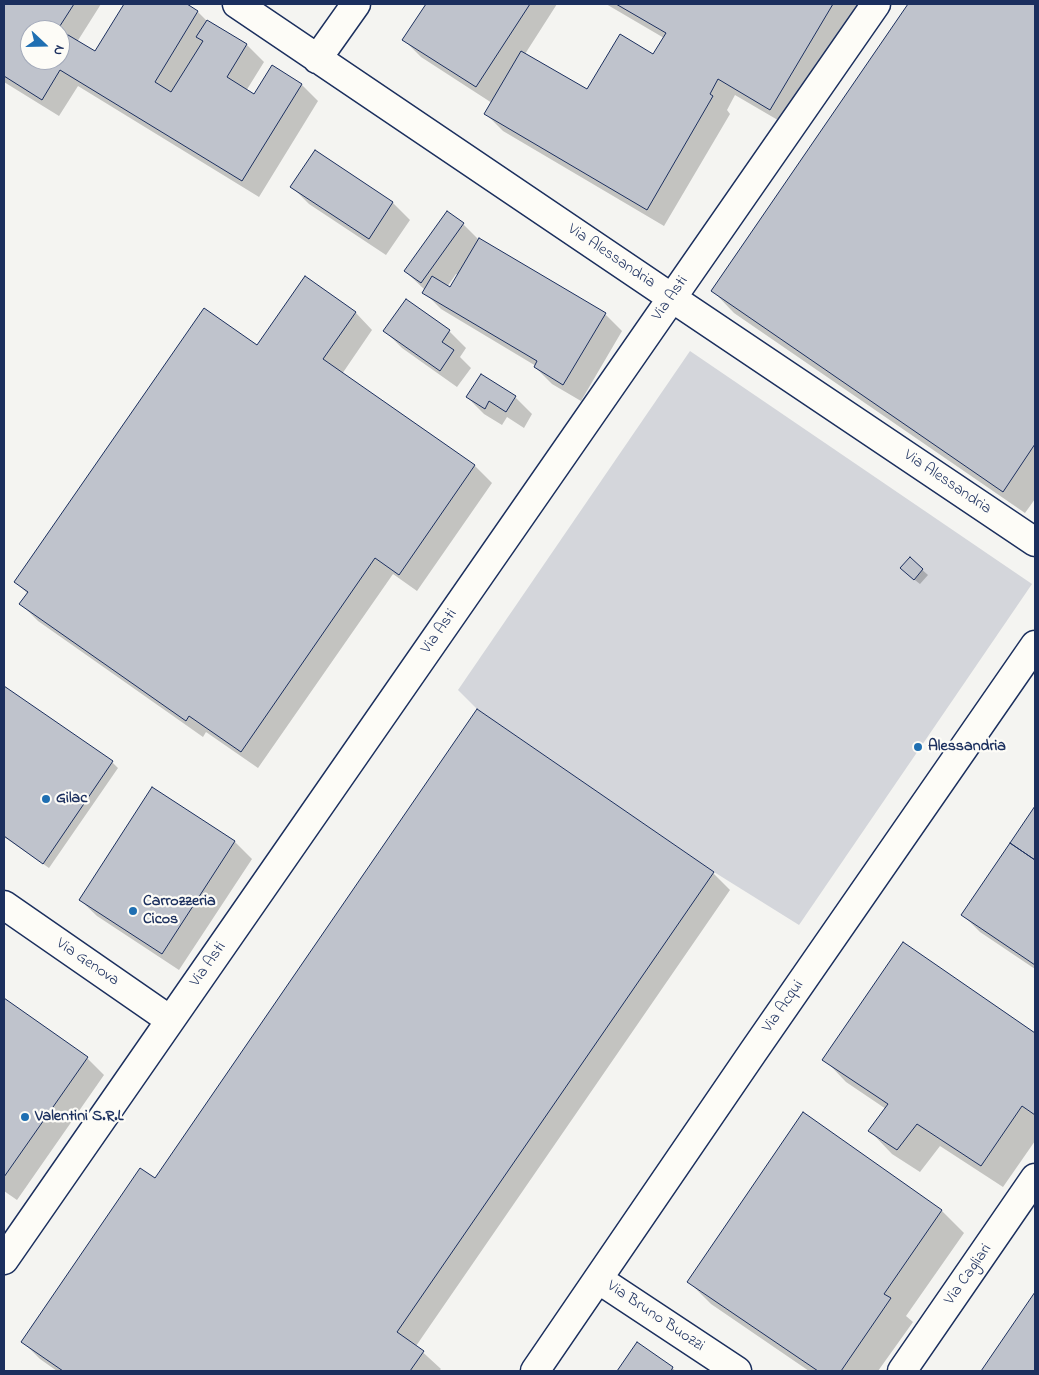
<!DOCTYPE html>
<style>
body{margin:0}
#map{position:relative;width:1039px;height:1375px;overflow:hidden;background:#f4f4f1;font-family:"Indie Flower",sans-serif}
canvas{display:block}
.frame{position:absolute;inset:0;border:5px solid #1b2f5e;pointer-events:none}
.north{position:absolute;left:20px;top:20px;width:50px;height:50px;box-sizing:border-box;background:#fdfcf7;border:1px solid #a3aaba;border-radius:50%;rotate:111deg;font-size:14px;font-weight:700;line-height:20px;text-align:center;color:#1b2f5e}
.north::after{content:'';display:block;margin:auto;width:18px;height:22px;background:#1f6fb2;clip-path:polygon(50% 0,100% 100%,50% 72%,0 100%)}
</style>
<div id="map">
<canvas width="1039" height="1375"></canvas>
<div class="frame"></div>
<div class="north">N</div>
</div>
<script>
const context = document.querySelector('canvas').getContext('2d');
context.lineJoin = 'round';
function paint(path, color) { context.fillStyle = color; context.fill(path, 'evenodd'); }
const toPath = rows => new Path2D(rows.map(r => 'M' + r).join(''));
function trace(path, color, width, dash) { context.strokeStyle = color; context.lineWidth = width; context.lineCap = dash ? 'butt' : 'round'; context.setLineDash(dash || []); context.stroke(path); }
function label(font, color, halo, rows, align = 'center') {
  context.font = font + ' "Indie Flower",sans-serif'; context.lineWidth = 4.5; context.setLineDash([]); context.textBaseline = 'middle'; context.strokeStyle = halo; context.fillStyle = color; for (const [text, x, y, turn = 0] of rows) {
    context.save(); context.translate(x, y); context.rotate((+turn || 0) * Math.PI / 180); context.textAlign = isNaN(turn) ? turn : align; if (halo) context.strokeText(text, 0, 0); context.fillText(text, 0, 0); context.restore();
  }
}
paint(toPath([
 [690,351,1032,584,799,925,714,872,477,709,458,690]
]), '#d4d6db');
paint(toPath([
 [4,4,101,4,77,42,95,53,126,4,184,4,198,12,208,22,247,45,264,62,246,91,254,96,301,84,318,101,259,197,78,86,59,116,4,82],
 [30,30,60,30,60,60,30,60],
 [427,4,557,4,525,54,588,91,653,56,664,38,606,4,860,4,788,126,735,95,727,110,730,114,664,226,503,131,486,114,492,103,421,57,404,40],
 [909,4,1035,4,1035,499,1025,513,734,313,712,290],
 [315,152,393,203,410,220,386,255,309,204,292,187],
 [463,224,479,240,605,314,622,331,581,401,552,384,535,367,536,366,441,309,424,292,425,290,405,271],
 [456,274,458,275,450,289,447,287],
 [406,301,449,331,466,348,460,357,471,368,457,387,402,348,385,331],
 [356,313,372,330,342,374,475,466,492,483,417,591,393,574,258,768,206,732,203,737,38,621,21,604,28,594,16,582,258,347],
 [481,375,515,397,532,414,524,428,507,417,502,425,484,414,467,397],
 [910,559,928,575,920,584,907,574],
 [4,688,112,762,118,768,49,868,4,837],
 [153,789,235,842,252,859,179,970,97,916,80,900],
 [1035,809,1035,969,980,932,963,915],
 [713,873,730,890,416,1346,441,1369,439,1371,57,1371,40,1359,23,1342,155,1180],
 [904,944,1035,1034,1035,1141,1003,1187,940,1146,920,1172,892,1154,870,1131,886,1109,846,1082,824,1059],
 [4,999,87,1058,104,1075,17,1200,4,1191],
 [942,1211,964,1233,906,1316,913,1322,878,1371,809,1371,711,1304,689,1282],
 [1035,1295,1035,1371,982,1371],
 [637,1344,672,1368,676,1371,619,1371]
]), '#0003');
const building = toPath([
 [4,4,74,4,58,29,95,51,124,4,187,4,198,11,155,82,171,92,203,41,196,37,207,20,247,44,227,77,254,94,272,65,302,84,242,181,60,70,42,100,4,76,4,4],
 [30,30,60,30,60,60,30,60,30,30],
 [426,4,530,4,476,87,402,40,426,4],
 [616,4,833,4,770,110,718,79,710,94,713,96,647,210,484,114,521,51,587,89,620,34,653,54,666,33,616,4],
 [908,4,1035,4,1035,444,1003,492,711,291,908,4],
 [315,150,393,202,369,239,290,187,315,150],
 [447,211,464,223,421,283,404,271,447,211],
 [479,238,606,313,563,385,534,367,537,361,422,293,432,276,450,287,479,238],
 [305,276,356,312,323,359,475,465,399,575,375,558,241,752,189,716,186,721,19,604,28,592,14,582,204,308,257,345,305,276],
 [406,299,450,330,442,342,454,350,440,371,383,331,406,299],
 [481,374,516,396,506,412,489,401,485,409,466,397,481,374],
 [910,557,923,569,914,580,900,568,910,557],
 [4,686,113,761,43,864,4,836,4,686],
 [477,709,714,872,397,1332,424,1351,410,1371,63,1371,21,1342,140,1168,155,1178,477,709],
 [152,787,235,841,162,954,79,900,152,787],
 [1035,806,1035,860,1010,843,1035,806],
 [1010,843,1035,860,1035,965,961,915,1010,843],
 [903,942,1035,1033,1035,1115,1022,1106,981,1166,917,1124,897,1150,868,1131,888,1104,822,1060,903,942],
 [4,998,88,1057,4,1177,4,998],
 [803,1112,942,1210,884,1294,891,1298,841,1371,818,1371,687,1282,803,1112],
 [1035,1292,1035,1371,981,1371,1035,1292],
 [637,1342,673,1367,671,1371,617,1371,637,1342]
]);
paint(building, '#bfc3cc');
trace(building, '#1b2f5e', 1);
const minor = toPath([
 [237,4,672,298,1035,542],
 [317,59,356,4],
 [4,905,170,1020],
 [4,1260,876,4],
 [598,1279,737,1371],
 [535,1371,753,1052,1035,645],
 [902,1371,1035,1178]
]);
trace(minor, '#1b2f5e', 31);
trace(minor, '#fdfcf7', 28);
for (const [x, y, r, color] of [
 [918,747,5,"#1f6fb2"],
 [46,799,5,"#1f6fb2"],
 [133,911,5,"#1f6fb2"],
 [25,1117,5,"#1f6fb2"]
]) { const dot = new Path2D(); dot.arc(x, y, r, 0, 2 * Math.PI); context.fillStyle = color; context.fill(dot); trace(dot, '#fdfcf7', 2); }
label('16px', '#1b2f5e', '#fdfcf7', [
 ["Via Alessandria",611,257,34],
 ["Via Asti",671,299,-55],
 ["Via Alessandria",947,483,34],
 ["Via Asti",440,632,-55],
 ["Via Genova",87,963,34],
 ["Via Asti",209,965,-55],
 ["Via Acqui",784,1007,-55],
 ["Via Cagliari",969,1275,-55],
 ["Via Bruno Buozzi",655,1317,34]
]);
label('bold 16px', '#1b2f5e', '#fdfcf7', [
 ["Alessandria",928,747],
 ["Gilac",56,799],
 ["Carrozzeria",143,902],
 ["Cicos",143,920],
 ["Valentini S.R.L",35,1117]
], 'left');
</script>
